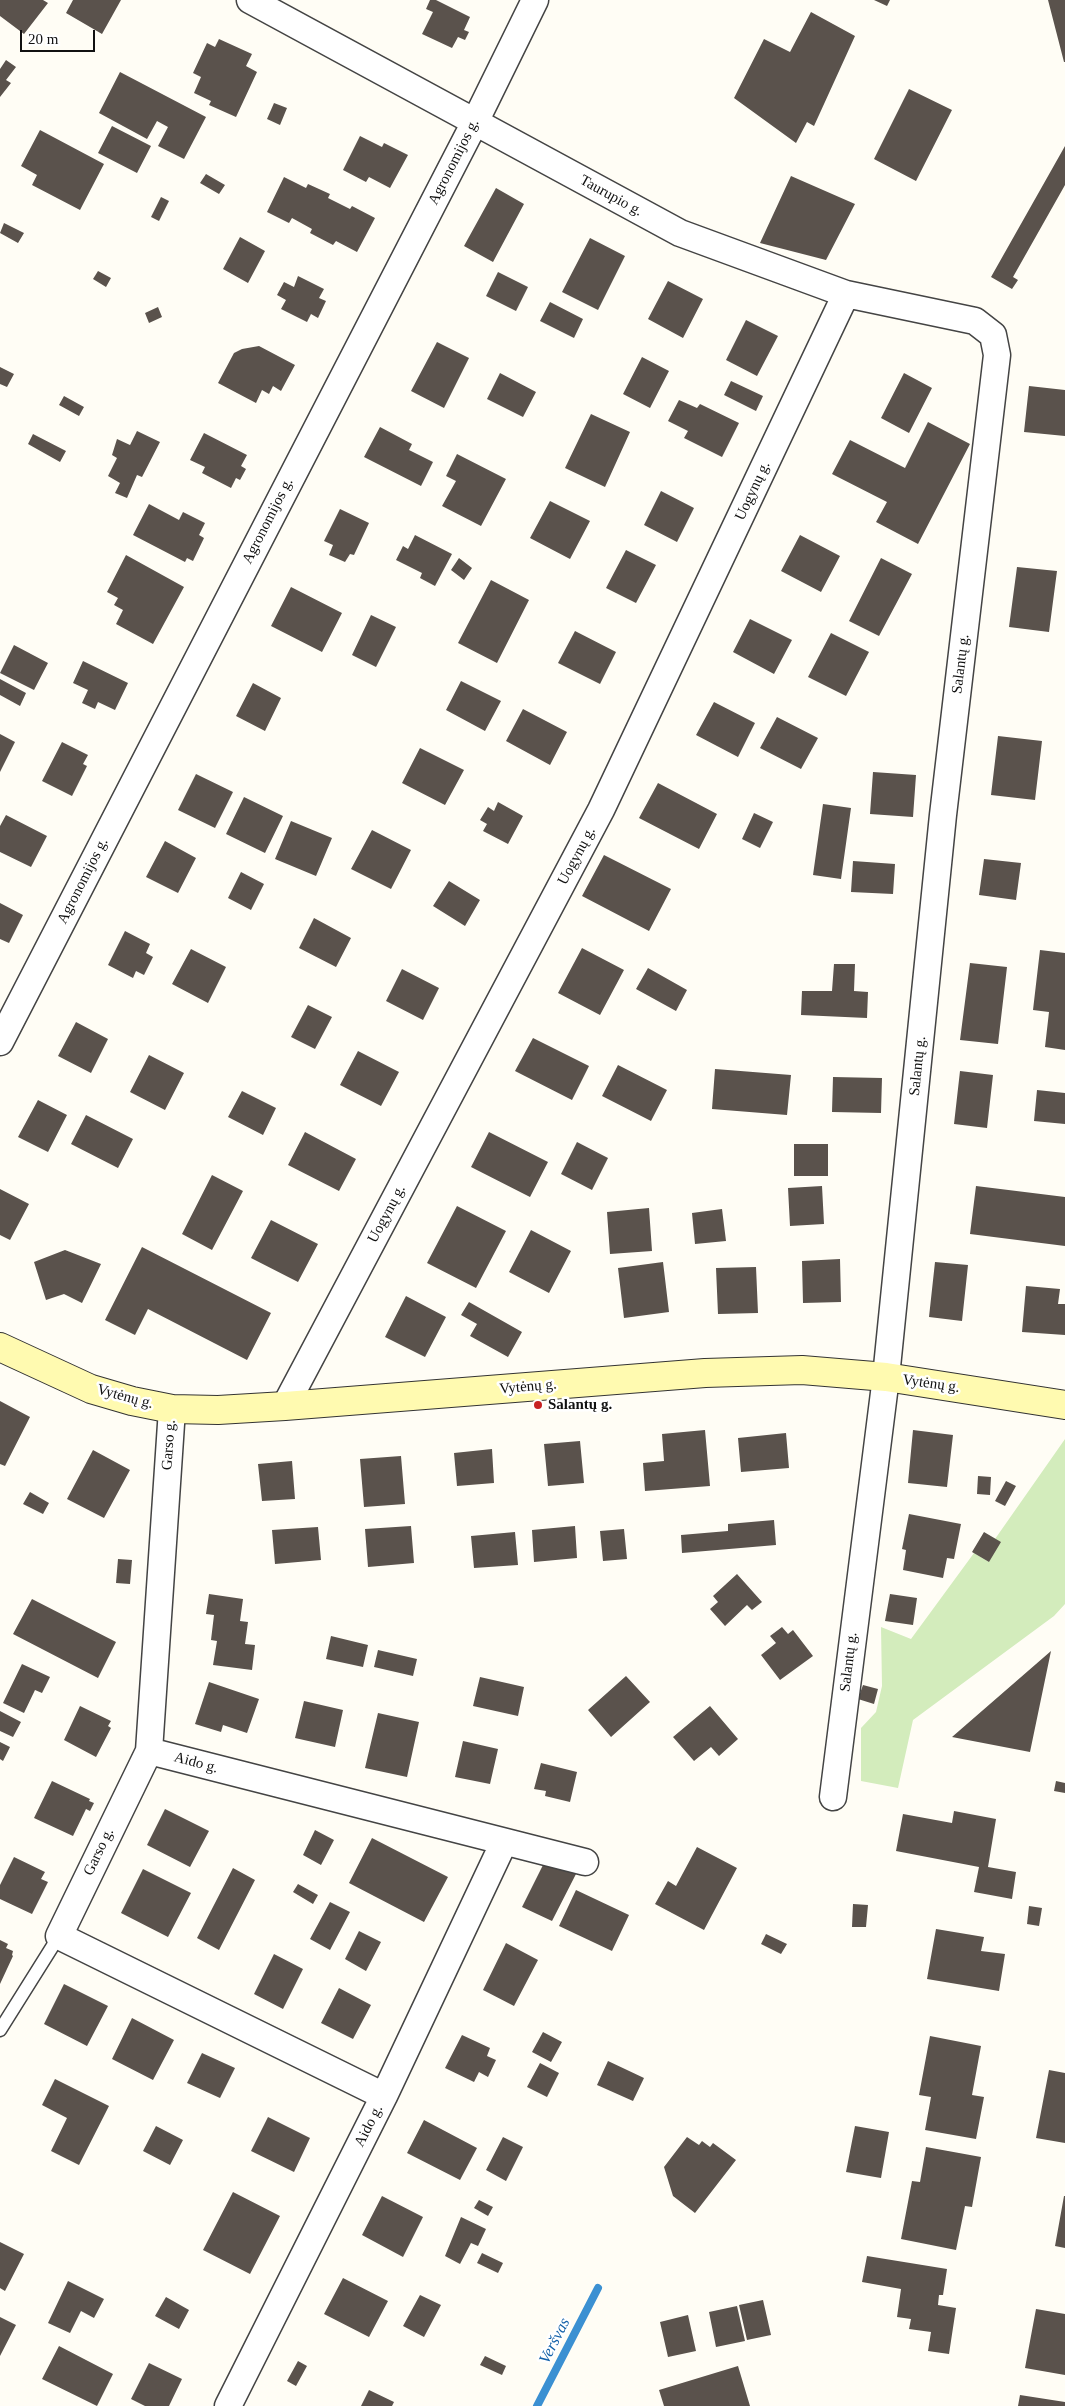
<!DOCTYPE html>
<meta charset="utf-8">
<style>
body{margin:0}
#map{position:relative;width:1065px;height:2406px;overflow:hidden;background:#fffdf5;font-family:Georgia,serif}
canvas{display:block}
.scale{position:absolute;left:20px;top:30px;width:75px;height:22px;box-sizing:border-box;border:2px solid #111;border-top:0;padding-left:6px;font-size:15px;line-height:18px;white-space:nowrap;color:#111;-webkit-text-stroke:4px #fff;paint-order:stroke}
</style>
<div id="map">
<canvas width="1065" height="2406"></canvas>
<div class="scale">20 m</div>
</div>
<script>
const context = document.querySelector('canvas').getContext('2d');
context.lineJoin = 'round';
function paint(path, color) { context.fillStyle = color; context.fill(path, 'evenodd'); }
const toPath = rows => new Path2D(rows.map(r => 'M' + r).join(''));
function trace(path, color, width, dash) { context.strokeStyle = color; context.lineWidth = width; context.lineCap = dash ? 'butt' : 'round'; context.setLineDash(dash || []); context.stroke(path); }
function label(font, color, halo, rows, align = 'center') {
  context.font = font + ' Georgia,serif'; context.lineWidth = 5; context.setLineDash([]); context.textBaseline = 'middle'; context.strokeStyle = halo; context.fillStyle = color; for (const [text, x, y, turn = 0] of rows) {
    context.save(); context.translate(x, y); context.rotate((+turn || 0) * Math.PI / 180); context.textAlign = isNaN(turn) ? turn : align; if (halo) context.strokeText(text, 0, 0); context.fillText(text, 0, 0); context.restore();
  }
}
paint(toPath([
 [1065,1439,1065,1604,1054,1616,913,1720,898,1788,861,1781,861,1728,876,1712,882,1686,881,1627,911,1639,974,1553,989,1562,995,1539]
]), '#d3ecbc');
trace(toPath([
 [537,2406,598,2288]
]), '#3b90d2', 8);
paint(toPath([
 [0,0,43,0,48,3,24,34,0,16],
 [73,0,121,0,102,34,66,13],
 [430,0,436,0,470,17,464,30,469,32,465,40,458,37,452,48,422,34,433,12,426,9],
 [874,0,890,0,887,6],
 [1048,0,1065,0,1065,62,1064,62],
 [811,12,855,36,814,126,807,122,796,143,734,98,764,39,790,52],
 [219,39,252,54,246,66,257,72,236,117,209,105,211,101,194,93,201,77,193,73,207,43,215,47],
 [6,60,16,67,6,80,11,83,0,97,0,69],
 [120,72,206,117,184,159,158,146,168,127,157,121,147,139,99,113],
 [909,89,952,110,916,181,874,159],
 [274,103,287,108,280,125,267,119],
 [112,126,151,146,137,173,98,153],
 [40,130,104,164,80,210,32,185,37,175,21,166],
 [360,136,382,147,384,143,408,155,390,188,369,177,366,182,343,170],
 [1065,146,1065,185,1013,277,1018,280,1012,289,991,277],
 [206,174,225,185,219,194,200,183],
 [791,176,855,204,826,260,760,243],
 [284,177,306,188,308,184,330,194,328,198,350,209,352,206,375,218,357,252,336,241,333,245,310,233,312,229,292,218,289,223,267,212],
 [496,188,524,204,493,262,464,246],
 [161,197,169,201,159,221,151,217],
 [4,223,24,233,18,243,0,233],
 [240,237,265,251,248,283,223,269],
 [590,238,625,256,598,310,562,292],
 [98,271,111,278,106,287,93,279],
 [498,272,528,287,516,311,486,296],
 [298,276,324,289,319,298,326,301,318,318,311,314,307,322,281,309,286,300,277,295,284,282,294,287],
 [668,281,703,299,683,338,648,319],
 [550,302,583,319,574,338,540,321],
 [158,307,162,317,149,323,145,313],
 [746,320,778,336,757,376,726,360],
 [437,342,469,358,444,408,411,391],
 [259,346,295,365,281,391,273,386,269,394,262,390,256,403,218,383,234,353,242,349],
 [642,357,669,371,650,408,623,394],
 [0,367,14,374,7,387,0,384],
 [500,373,536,392,523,417,487,399],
 [904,373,932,388,909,433,881,418],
 [731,381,763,396,756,411,724,395],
 [1029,386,1065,390,1065,436,1024,432],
 [64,396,84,407,79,416,59,405],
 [679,400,697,408,700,404,739,423,722,457,684,438,688,431,668,421],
 [591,414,630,432,605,487,565,468],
 [928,422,970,444,918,544,876,522,887,502,832,474,850,440,905,468],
 [380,427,412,444,409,450,433,462,421,486,364,457],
 [137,431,160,442,142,477,137,475,127,498,115,493,120,483,108,476,117,458,112,455,117,439,130,445],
 [204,433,247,455,241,466,246,469,240,480,236,478,231,488,202,473,205,467,190,460],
 [33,434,66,451,60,462,28,444],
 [457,454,506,479,481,526,442,506,456,481,446,476],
 [661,491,694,508,677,542,644,525],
 [550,501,590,521,570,559,530,538],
 [149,504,179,520,183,512,205,523,199,535,204,538,193,561,187,558,185,562,133,535],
 [340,509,369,523,354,555,350,554,345,562,329,555,333,545,324,541],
 [415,535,452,554,435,586,420,578,422,573,396,560,403,546,408,549],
 [800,535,840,556,821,592,781,571],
 [626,550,656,565,636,603,606,588],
 [126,555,184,587,153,644,116,624,123,610,114,605,118,598,107,592],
 [459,558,472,568,464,580,451,570],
 [881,558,912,574,879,636,849,621],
 [1017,567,1057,571,1049,632,1009,627],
 [491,580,529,600,497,663,458,643],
 [291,587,342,613,322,652,271,626],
 [371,615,396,627,376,667,352,655],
 [750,619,792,640,774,674,733,652],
 [575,631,616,652,600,684,558,663],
 [831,633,869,652,846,696,808,677],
 [14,645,48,663,34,690,0,673],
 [83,661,128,683,115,710,98,702,95,709,82,703,88,690,73,683],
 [0,679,26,693,20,706,0,695],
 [461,681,501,701,485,731,446,710],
 [253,683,281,698,265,731,236,716],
 [714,702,755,723,738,757,696,735],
 [523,709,567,732,550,765,506,741],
 [777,717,818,738,801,769,760,748],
 [0,734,15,742,0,772],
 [998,736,1042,741,1035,800,991,795],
 [62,742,88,755,83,764,87,766,72,796,42,781],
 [420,748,464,770,445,805,402,783],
 [873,772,916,775,913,817,870,814],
 [196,774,233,792,215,828,178,810],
 [658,783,717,814,699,849,639,818],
 [244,797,283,816,265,853,226,834],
 [498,802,523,816,508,844,483,831,487,824,480,820,488,807,494,811],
 [823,804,851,808,841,879,813,875],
 [754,813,773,822,760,848,742,839],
 [6,815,47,836,31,867,0,852,0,826],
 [291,821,332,838,316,876,275,859],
 [372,830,411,850,391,889,351,869],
 [165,841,196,858,178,893,146,877],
 [604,855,671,889,649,931,582,896],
 [984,859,1021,863,1016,900,979,895],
 [853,861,895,864,893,894,851,892],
 [241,872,264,884,251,910,228,898],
 [449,881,480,900,465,926,433,906],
 [0,903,23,915,9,943,0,939],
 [314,918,351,938,336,967,299,948],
 [125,931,150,944,146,953,153,957,144,975,136,971,133,978,108,965],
 [582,948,624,970,600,1015,558,993],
 [191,949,226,967,208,1003,172,984],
 [1040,950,1065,953,1065,1050,1045,1047,1049,1012,1033,1010],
 [970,963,1007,967,998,1044,960,1040],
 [834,964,855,964,854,991,868,992,867,1018,801,1015,802,991,832,991],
 [648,968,687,990,676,1011,636,989],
 [402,969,439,988,423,1020,386,1001],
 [308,1005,332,1017,315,1049,291,1037],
 [76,1022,108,1039,91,1073,58,1056],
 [533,1038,589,1066,572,1100,515,1071],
 [358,1051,399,1072,381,1106,340,1085],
 [149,1055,184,1073,165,1110,130,1092],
 [618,1065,667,1090,651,1121,602,1096],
 [715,1069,791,1075,787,1115,712,1109],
 [960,1071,993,1075,987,1128,954,1124],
 [833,1077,882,1078,881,1113,832,1112],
 [1037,1090,1065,1093,1065,1124,1034,1121],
 [242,1091,276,1108,263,1135,228,1117],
 [38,1100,67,1115,48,1152,18,1137],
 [86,1115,133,1139,118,1168,71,1144],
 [305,1132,356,1159,339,1191,288,1165],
 [489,1132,548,1162,530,1197,471,1167],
 [577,1142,608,1158,592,1190,561,1174],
 [794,1144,828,1144,828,1176,794,1176],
 [212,1175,243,1191,212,1250,182,1234],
 [822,1186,824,1224,790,1226,788,1188],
 [976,1186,1065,1197,1065,1246,970,1234],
 [0,1189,29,1204,10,1240,0,1235],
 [457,1206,506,1231,476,1288,427,1263],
 [649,1208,652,1251,610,1254,607,1212],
 [722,1209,726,1241,695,1244,692,1213],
 [271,1220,318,1244,298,1282,251,1258],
 [531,1230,571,1251,549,1293,509,1272],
 [142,1247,271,1313,247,1360,148,1309,135,1335,105,1320],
 [65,1250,101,1264,82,1303,64,1294,46,1300,34,1262],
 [840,1259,841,1302,803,1303,802,1261],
 [663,1262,669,1312,624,1318,618,1268],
 [935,1262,968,1265,962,1321,929,1317],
 [756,1267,758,1313,718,1314,716,1268],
 [1026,1286,1060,1289,1058,1304,1065,1304,1065,1335,1022,1332],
 [406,1296,446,1317,425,1357,385,1337],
 [469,1302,522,1332,508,1357,470,1336,477,1324,461,1315],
 [0,1401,30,1417,5,1466,0,1464],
 [705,1430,710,1486,645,1491,643,1463,664,1461,662,1434],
 [913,1430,953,1435,947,1487,908,1483],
 [786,1433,789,1468,741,1472,738,1438],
 [580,1441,584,1483,548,1486,544,1444],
 [492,1449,494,1483,457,1486,454,1453],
 [93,1450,130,1470,104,1518,67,1499],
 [401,1456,405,1504,364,1507,360,1459],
 [292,1461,295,1499,262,1501,258,1464],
 [978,1476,991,1477,990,1495,977,1494],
 [1006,1481,1016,1486,1005,1506,995,1501],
 [30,1492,49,1503,43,1514,23,1504],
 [909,1514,961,1524,954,1559,947,1558,943,1578,903,1570,906,1550,902,1549],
 [774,1520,776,1545,682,1553,681,1535,728,1531,728,1524],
 [411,1526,414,1563,368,1567,365,1529],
 [575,1526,577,1558,534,1562,532,1530],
 [318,1527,321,1560,275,1564,272,1530],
 [624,1529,627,1559,603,1561,600,1531],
 [515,1532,518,1565,474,1568,471,1536],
 [984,1532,1001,1542,989,1562,972,1552],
 [118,1559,132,1560,130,1584,116,1583],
 [737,1574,762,1602,752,1610,747,1605,725,1626,710,1609,718,1602,713,1596],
 [209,1594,243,1599,240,1621,248,1622,245,1644,255,1645,252,1670,213,1665,217,1641,211,1640,214,1615,206,1614],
 [890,1594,917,1598,913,1625,885,1621],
 [32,1599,116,1642,98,1678,13,1634],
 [782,1627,788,1634,793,1630,813,1656,780,1680,761,1655,776,1643,770,1636],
 [331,1636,368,1645,363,1667,326,1659],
 [378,1650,417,1659,413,1676,374,1667],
 [1051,1651,1030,1752,952,1737],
 [22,1664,50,1677,42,1693,35,1690,24,1713,3,1703],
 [626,1676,650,1702,611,1737,588,1710],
 [480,1677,524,1687,518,1716,473,1706],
 [209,1682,259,1699,247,1733,223,1725,221,1732,195,1724],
 [863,1685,878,1689,874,1704,858,1699],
 [304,1701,343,1710,335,1747,295,1738],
 [80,1706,111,1721,108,1726,111,1728,96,1757,64,1740],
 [710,1706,738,1739,719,1756,711,1747,694,1761,673,1737],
 [0,1711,21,1722,13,1737,0,1731],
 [378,1713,419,1722,407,1777,365,1768],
 [463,1741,498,1749,490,1784,455,1777],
 [0,1742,10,1747,3,1761,0,1759],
 [541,1763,577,1772,570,1802,545,1796,546,1791,534,1789],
 [52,1781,90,1799,89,1801,94,1803,90,1811,86,1809,73,1836,34,1818],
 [1056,1781,1065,1783,1065,1793,1054,1791],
 [165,1809,209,1831,190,1867,147,1845],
 [954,1811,996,1819,988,1867,1016,1872,1012,1899,974,1892,979,1867,896,1851,903,1814,952,1823],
 [315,1830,334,1840,321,1865,303,1855],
 [372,1838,448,1877,424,1922,349,1883],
 [697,1847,737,1868,704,1930,655,1904,668,1881,676,1886],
 [14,1857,45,1872,41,1879,48,1882,32,1914,0,1899,0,1885],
 [546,1859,576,1874,552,1921,522,1907],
 [233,1868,255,1880,219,1950,197,1938],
 [143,1869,191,1893,168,1937,121,1913],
 [298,1884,318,1895,313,1904,293,1892],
 [576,1890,629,1915,612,1951,559,1926],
 [330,1902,350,1912,330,1950,310,1939],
 [853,1904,868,1905,866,1927,852,1927],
 [1029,1906,1042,1908,1039,1926,1027,1924],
 [936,1929,984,1937,981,1951,1005,1954,999,1991,927,1979],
 [359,1931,381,1942,366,1971,345,1959],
 [766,1934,787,1944,781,1954,761,1944],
 [0,1940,8,1944,6,1948,13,1951,12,1955,13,1956,0,1984],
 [506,1943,538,1960,514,2006,483,1990],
 [274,1954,303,1969,283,2009,254,1994],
 [64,1984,108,2006,87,2046,44,2024],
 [339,1988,371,2005,353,2039,321,2023],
 [132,2018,174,2040,153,2080,112,2059],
 [543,2032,562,2042,551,2062,532,2052],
 [462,2035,490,2048,487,2056,496,2060,488,2077,479,2072,474,2082,445,2068],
 [930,2036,981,2046,972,2095,984,2097,976,2139,925,2130,931,2097,919,2095],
 [202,2053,235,2068,220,2098,187,2083],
 [608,2061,644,2078,633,2101,597,2085],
 [540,2063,559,2073,547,2097,527,2087],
 [1049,2070,1065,2073,1065,2143,1036,2138],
 [55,2079,109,2106,79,2165,51,2151,67,2118,42,2105],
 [268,2117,310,2138,294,2172,251,2151],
 [424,2120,477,2148,460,2180,407,2153],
 [156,2126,183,2140,170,2165,143,2151],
 [855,2126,889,2132,881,2178,846,2172],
 [503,2137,523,2147,506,2181,486,2170],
 [687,2137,699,2145,702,2141,710,2147,713,2143,736,2160,695,2213,673,2196,664,2167],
 [926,2147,981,2157,972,2207,965,2206,956,2250,901,2239,912,2181,920,2182],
 [233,2192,280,2216,250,2274,203,2250],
 [382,2196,423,2217,403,2257,362,2235],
 [1064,2196,1065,2196,1065,2248,1055,2246],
 [479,2200,493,2207,488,2216,474,2208],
 [461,2217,486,2229,478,2246,471,2243,460,2264,445,2256],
 [0,2242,24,2254,5,2291,0,2288],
 [482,2253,503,2263,498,2273,477,2263],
 [867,2256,947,2269,943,2295,939,2295,938,2305,956,2308,949,2354,928,2351,931,2332,909,2329,911,2319,897,2317,901,2289,862,2282],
 [343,2278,388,2301,369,2337,324,2314],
 [68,2281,104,2299,94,2318,81,2311,70,2333,48,2323],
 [420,2295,441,2305,424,2337,403,2326],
 [166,2297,189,2310,179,2329,155,2316],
 [763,2300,771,2335,747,2340,739,2305],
 [737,2306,745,2341,716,2347,709,2312],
 [1036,2309,1065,2314,1065,2375,1025,2368],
 [688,2315,696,2351,668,2357,660,2322],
 [0,2317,16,2325,0,2356],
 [59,2346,113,2374,97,2406,42,2379],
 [485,2356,506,2366,502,2375,480,2365],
 [298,2361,307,2366,296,2386,287,2381],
 [149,2363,182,2379,169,2406,145,2406,131,2399],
 [738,2366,750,2406,664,2406,659,2390],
 [369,2390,394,2402,392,2406,361,2406],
 [1020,2395,1065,2402,1065,2406,1018,2406]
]), '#5a524c');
const lane = toPath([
 [0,2030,59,1936]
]);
const street = toPath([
 [250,0,680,233,846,294,975,321,993,335,997,355,943,815,886,1377,833,1797],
 [0,1042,475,122,535,0],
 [285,1406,601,810,846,294],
 [172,1409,149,1751,59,1936,384,2096],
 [149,1751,585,1862],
 [228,2406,384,2096,504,1842]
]);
const secondary = toPath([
 [0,1347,91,1389,132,1401,172,1409,218,1410,285,1406,705,1373,802,1370,886,1377,1065,1405]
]);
trace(lane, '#444', 15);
trace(street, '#444', 29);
trace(secondary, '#333', 30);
trace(lane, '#fff', 12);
trace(street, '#fff', 26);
trace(secondary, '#fffab0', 28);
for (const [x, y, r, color] of [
 [538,1405,5,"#c72223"]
]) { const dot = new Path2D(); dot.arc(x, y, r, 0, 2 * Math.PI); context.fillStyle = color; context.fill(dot); trace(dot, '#fff', 2); }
label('15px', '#111', '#fff', [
 ["Agronomijos g.",454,162,-63],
 ["Taurupio g.",611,196,29],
 ["Uogynų g.",753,491,-65],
 ["Agronomijos g.",268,521,-63],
 ["Salantų g.",961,664,-83],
 ["Uogynų g.",577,856,-62],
 ["Agronomijos g.",83,881,-63],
 ["Salantų g.",918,1066,-84],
 ["Uogynų g.",387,1214,-62],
 ["Vytėnų g.",931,1384,8],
 ["Vytėnų g.",528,1387,-5],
 ["Vytėnų g.",125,1397,15],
 ["Garso g.",169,1445,-86],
 ["Salantų g.",849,1662,-83],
 ["Aido g.",196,1763,15],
 ["Garso g.",99,1852,-64],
 ["Aido g.",369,2126,-63]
]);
label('bold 15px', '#111', '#fff', [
 ["Salantų g.",548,1405]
], 'left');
label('italic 16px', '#1361a9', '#fff', [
 ["Veršvas",555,2341,-63]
]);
</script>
